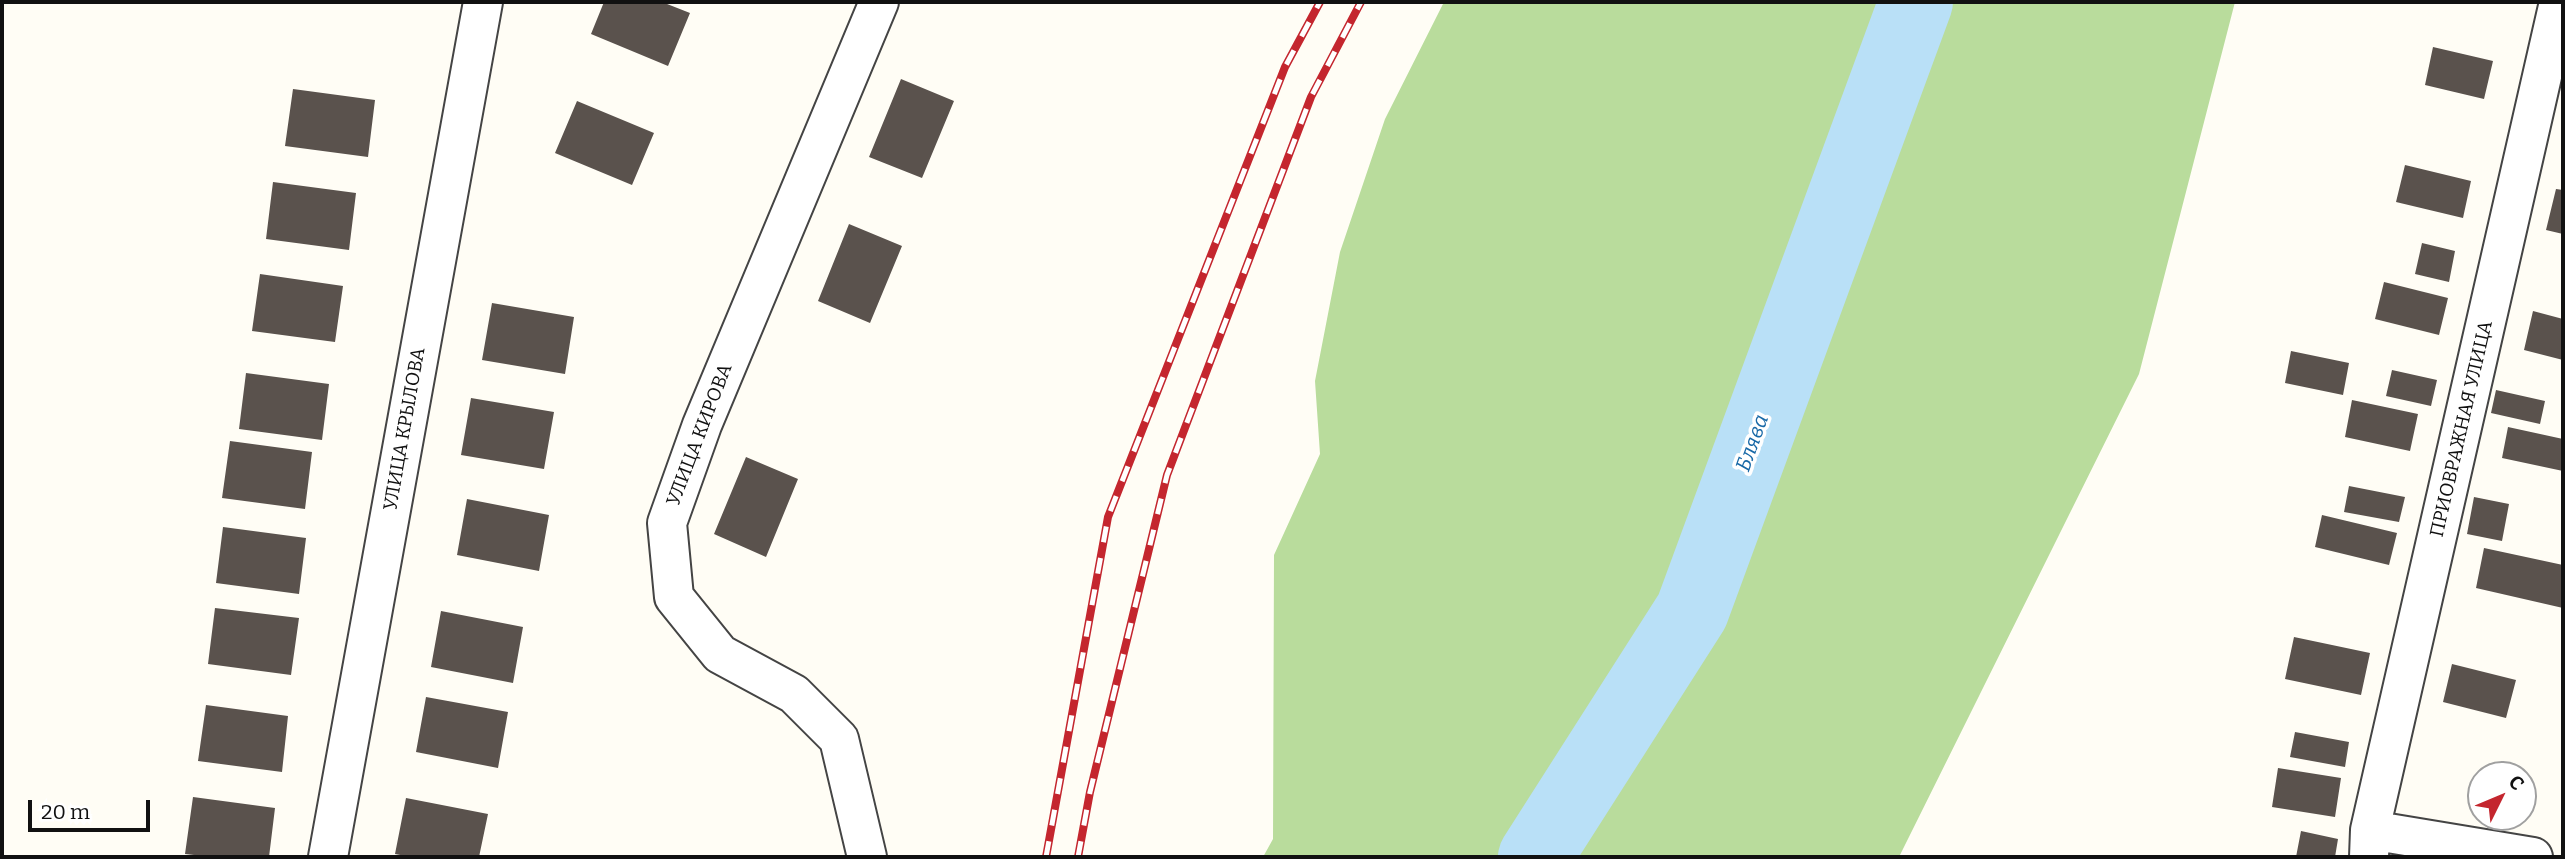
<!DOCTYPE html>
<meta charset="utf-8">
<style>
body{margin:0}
#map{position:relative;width:2565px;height:859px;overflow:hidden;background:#fffdf5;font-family:Bitter,serif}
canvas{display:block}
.frame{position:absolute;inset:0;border:4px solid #111;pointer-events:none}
.north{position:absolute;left:2467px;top:761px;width:70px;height:70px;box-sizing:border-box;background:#fff;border:2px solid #a0a0a0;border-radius:50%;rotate:47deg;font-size:19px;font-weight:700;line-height:28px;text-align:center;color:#111}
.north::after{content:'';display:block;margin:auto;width:24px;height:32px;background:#c4262e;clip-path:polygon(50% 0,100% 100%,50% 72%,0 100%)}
.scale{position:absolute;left:28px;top:800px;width:122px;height:32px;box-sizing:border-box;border:4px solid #111;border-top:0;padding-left:9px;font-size:21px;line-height:24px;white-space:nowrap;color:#111;-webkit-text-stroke:5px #fff;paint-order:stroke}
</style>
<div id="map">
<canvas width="2565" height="859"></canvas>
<div class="frame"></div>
<div class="north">С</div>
<div class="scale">20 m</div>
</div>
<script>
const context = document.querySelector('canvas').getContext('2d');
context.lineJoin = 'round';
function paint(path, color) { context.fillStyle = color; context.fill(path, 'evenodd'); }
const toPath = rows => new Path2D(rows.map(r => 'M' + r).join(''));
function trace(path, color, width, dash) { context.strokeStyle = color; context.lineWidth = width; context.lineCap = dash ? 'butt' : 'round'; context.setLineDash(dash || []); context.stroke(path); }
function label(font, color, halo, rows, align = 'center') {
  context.font = font + ' Bitter,serif'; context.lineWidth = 7; context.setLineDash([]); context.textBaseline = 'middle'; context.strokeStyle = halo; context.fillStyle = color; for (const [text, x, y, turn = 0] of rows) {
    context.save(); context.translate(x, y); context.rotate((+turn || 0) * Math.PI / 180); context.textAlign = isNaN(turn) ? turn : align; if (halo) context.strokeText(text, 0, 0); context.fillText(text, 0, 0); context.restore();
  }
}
paint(toPath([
 [1444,2,1510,2,1513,4,1517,2,2235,2,2139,374,1899,857,1263,857,1273,839,1274,555,1320,454,1315,381,1340,252,1385,119]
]), '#b9dc9c');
trace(toPath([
 [1535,857,1692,611,1916,2]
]), '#b9e0f7', 74);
paint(toPath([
 [604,2,662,2,690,13,668,66,591,34],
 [2433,47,2493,61,2484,99,2425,85],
 [901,79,954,101,922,178,869,157],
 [293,89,375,100,368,157,285,146],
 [577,101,654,133,632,185,555,153],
 [2405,165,2471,181,2463,218,2396,202],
 [273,182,356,193,349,250,266,239],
 [2556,189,2563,190,2563,234,2546,230],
 [849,224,902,246,870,323,818,301],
 [2422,243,2455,251,2449,282,2415,274],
 [260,274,343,286,335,342,252,331],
 [2384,282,2448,298,2439,335,2375,319],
 [492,303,574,317,565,374,482,360],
 [2533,311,2563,319,2563,360,2524,350],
 [2291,351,2349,363,2343,395,2285,383],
 [2392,370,2437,380,2431,406,2386,396],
 [246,373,329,384,322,440,239,429],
 [2496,390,2545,401,2540,424,2491,413],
 [471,398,554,412,544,469,461,455],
 [2352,400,2418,414,2410,451,2345,437],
 [2508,427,2563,439,2563,471,2502,458],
 [230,441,312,452,305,509,222,498],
 [746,457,798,479,766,557,714,534],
 [2349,486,2405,497,2399,522,2344,512],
 [2474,497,2509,504,2502,541,2467,534],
 [467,499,549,515,539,571,457,555],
 [2322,515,2397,533,2389,565,2315,547],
 [223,527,306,538,299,594,216,583],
 [2484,548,2563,565,2563,608,2476,588],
 [215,608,299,618,291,675,208,664],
 [441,611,523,627,513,683,431,667],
 [2294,637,2370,653,2361,695,2285,679],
 [2452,664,2516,680,2506,718,2443,702],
 [426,697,508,712,498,768,416,752],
 [206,705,288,716,282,772,198,761],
 [2295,732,2349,742,2345,767,2290,757],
 [2278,768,2341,778,2335,817,2272,807],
 [193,797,275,808,269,857,212,857,185,854],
 [406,798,488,814,479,857,411,857,395,854],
 [2301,831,2338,839,2335,857,2296,857]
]), '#5a524d');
const minor = toPath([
 [2370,830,2533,857],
 [328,857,483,2],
 [867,857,839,739,794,694,720,654,674,597,667,523,702,425,879,2],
 [2369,857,2370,830,2559,2]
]);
trace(minor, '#444', 42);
trace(minor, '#fff', 38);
const rail = toPath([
 [1046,857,1108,517,1285,67,1320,2],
 [1078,857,1090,792,1167,475,1311,97,1361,2]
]);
trace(rail, '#c4262e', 8);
trace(rail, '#fff', 5, [16]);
label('19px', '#111', '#fff', [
 ["УЛИЦА КРЫЛОВА",405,429,-80],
 ["ПРИОВРАЖНАЯ УЛИЦА",2462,429,-77],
 ["УЛИЦА КИРОВА",700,435,-69]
]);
label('italic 21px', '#1768a6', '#fff', [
 ["Блява",1753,443,-70]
]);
</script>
